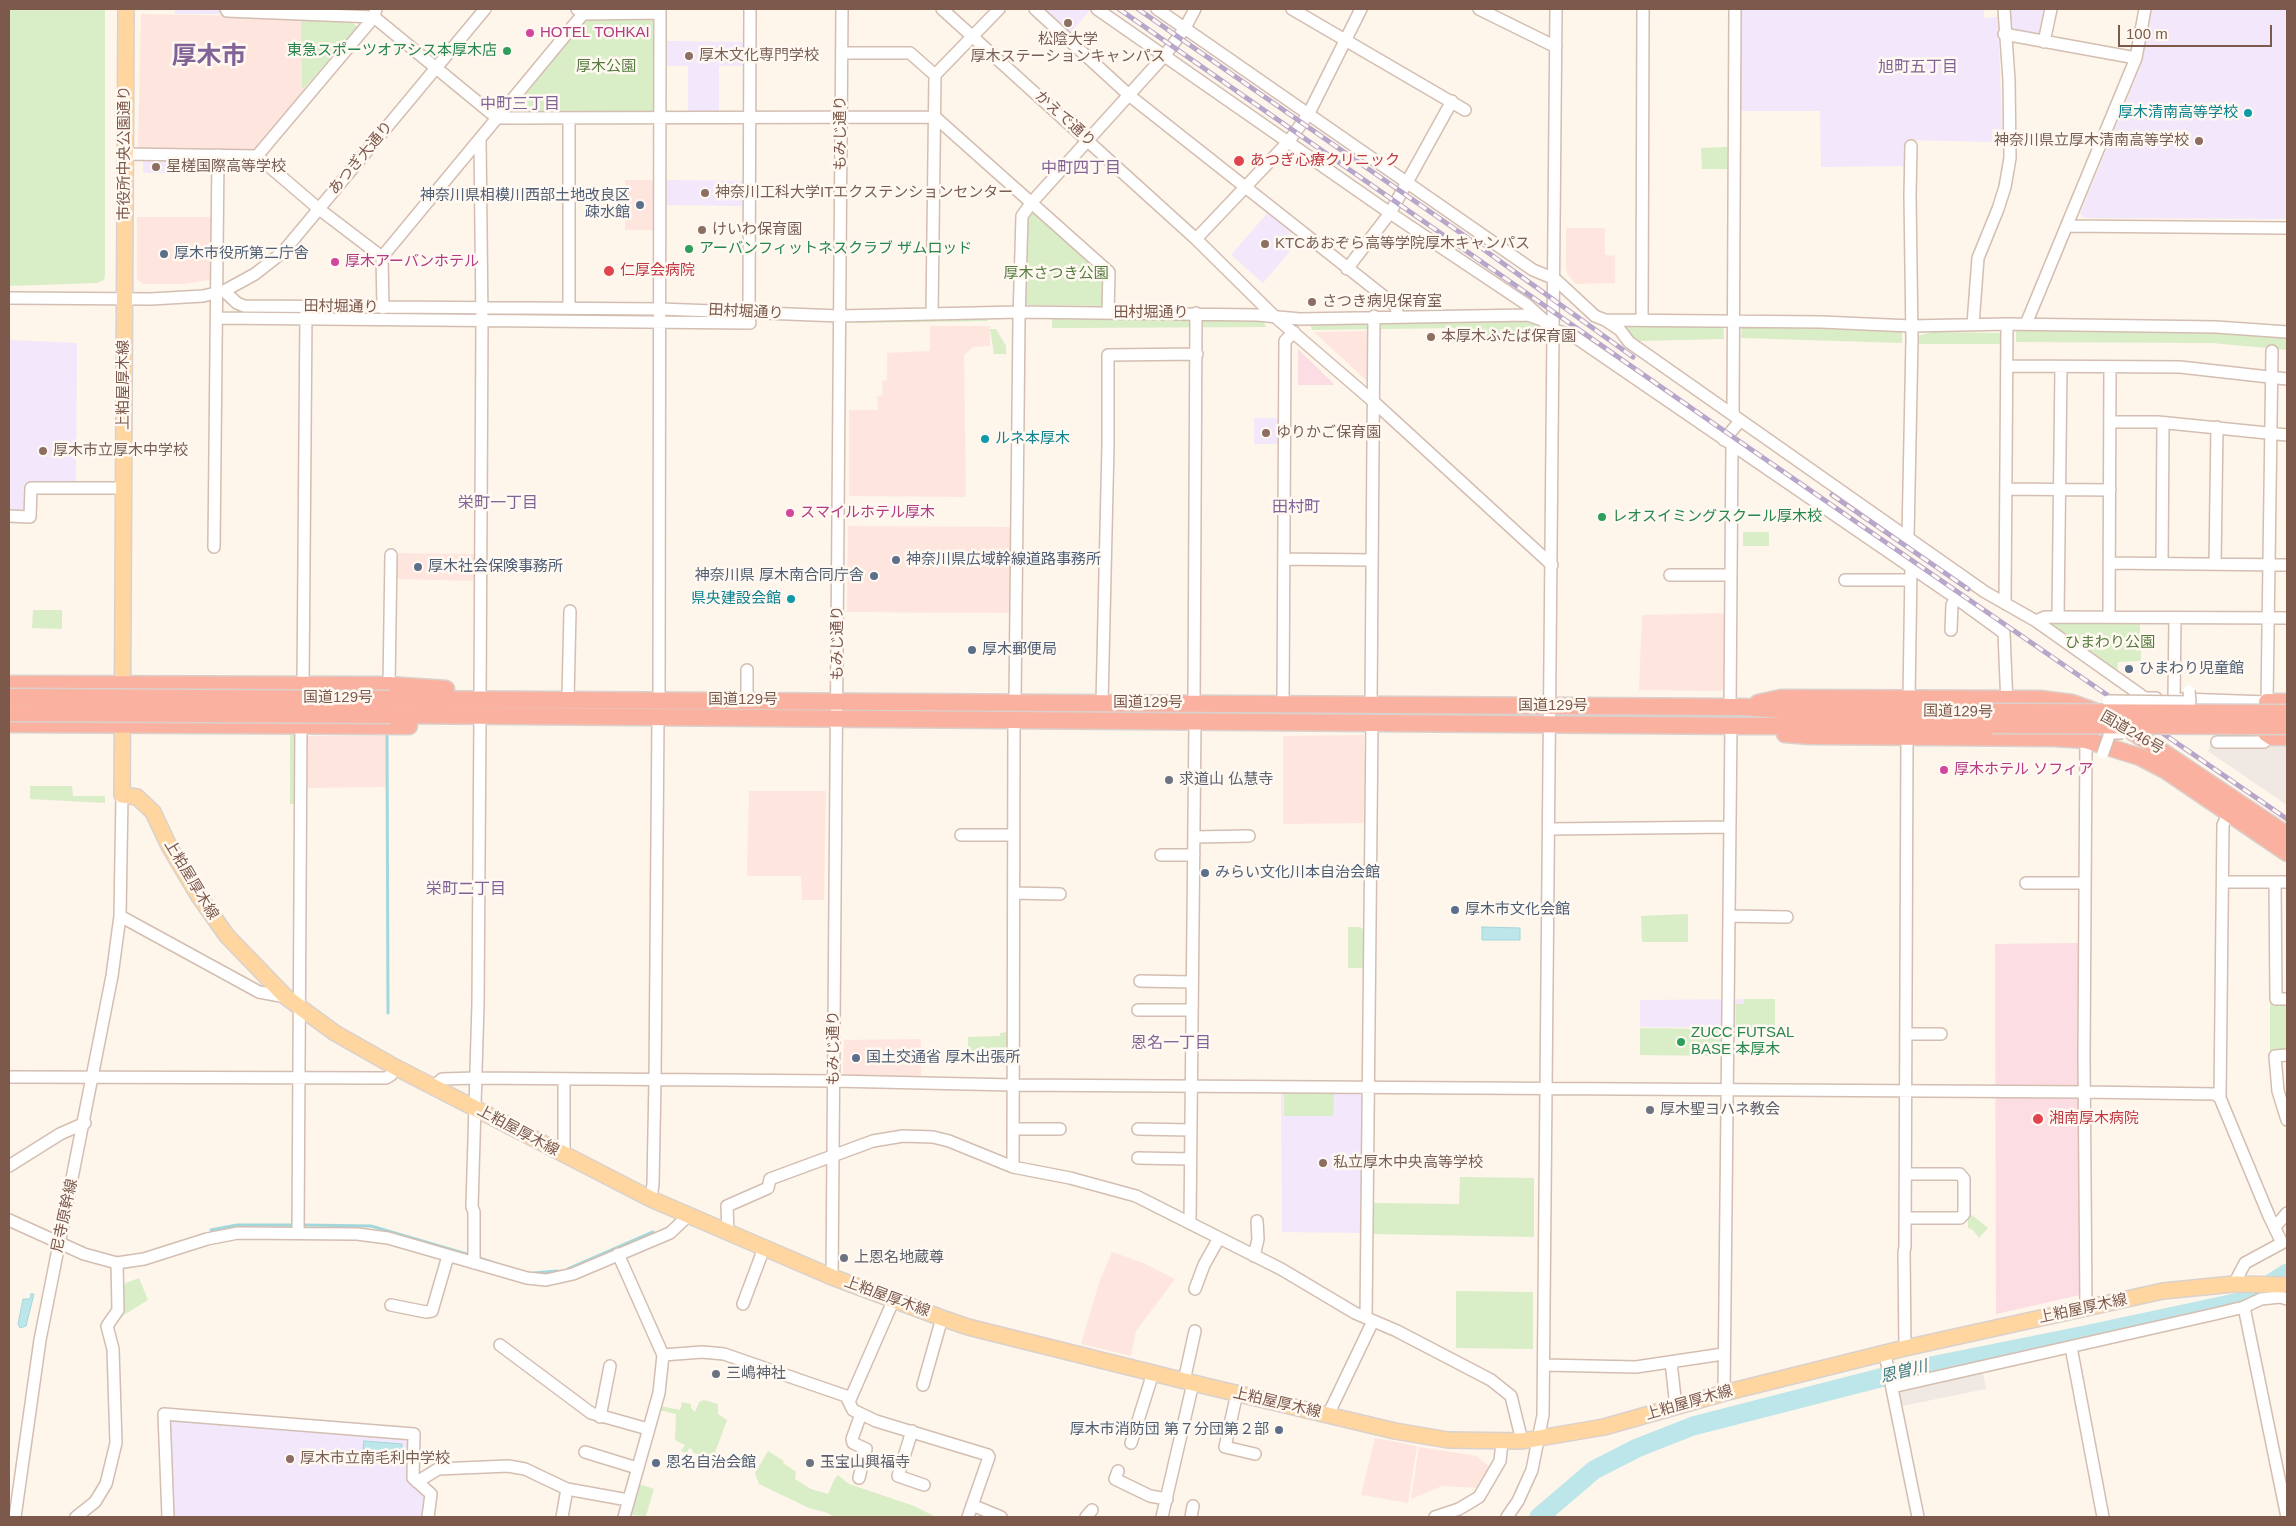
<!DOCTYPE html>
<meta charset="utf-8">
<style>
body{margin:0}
#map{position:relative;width:2296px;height:1526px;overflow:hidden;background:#fef5eb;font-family:Arial,sans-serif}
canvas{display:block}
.frame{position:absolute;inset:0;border:10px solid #7c594b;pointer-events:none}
.scale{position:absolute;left:2118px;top:25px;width:154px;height:22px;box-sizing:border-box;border:2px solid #7c594b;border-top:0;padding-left:6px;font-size:15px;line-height:18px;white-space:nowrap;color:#7c594b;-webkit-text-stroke:4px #fff9f2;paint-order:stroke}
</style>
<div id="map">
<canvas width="2296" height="1526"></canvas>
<div class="frame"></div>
<div class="scale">100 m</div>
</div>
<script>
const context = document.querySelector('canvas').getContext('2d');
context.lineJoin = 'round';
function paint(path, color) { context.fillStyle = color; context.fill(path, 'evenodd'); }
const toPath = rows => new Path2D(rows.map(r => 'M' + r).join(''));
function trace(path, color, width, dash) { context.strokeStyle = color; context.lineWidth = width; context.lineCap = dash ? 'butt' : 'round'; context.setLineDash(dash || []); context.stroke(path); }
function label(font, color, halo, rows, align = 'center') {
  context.font = font + ' Arial,"Noto Sans JP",sans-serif'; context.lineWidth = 5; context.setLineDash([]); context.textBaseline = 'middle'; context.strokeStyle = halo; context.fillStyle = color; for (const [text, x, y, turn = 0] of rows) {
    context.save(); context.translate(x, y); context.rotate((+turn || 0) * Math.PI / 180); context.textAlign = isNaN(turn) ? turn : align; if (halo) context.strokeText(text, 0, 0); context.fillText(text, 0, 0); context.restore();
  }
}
paint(toPath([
 [141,14,302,17,302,88,311,88,258,150,138,148],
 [625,180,655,180,655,230,625,230],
 [137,217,215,217,215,279,184,284,143,284,137,279],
 [1566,228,1605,228,1605,255,1615,256,1615,283,1576,284,1568,275,1566,269],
 [930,326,990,326,990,346,973,347,964,355,966,497,849,496,849,410,878,410,877,396,883,395,882,381,887,380,887,353,930,351],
 [1370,331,1370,384,1315,333,1315,332],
 [848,526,1013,527,1013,613,847,612],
 [395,553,477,554,477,581,395,579],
 [1727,613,1726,691,1639,690,1642,615],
 [387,735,387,787,304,788,305,736],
 [1364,735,1367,823,1283,824,1283,736],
 [749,791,826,791,824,900,802,900,801,876,747,876],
 [921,1039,921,1080,843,1079,844,1040],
 [1112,1252,1143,1263,1175,1279,1136,1331,1131,1356,1081,1344,1099,1283],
 [1375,1438,1417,1446,1408,1503,1361,1495],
 [1419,1447,1477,1456,1491,1468,1479,1488,1442,1486,1411,1499]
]), '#fee6de');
paint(toPath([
 [2211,744,2287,744,2287,805,2208,751],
 [1982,1369,1986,1389,1902,1406,1899,1387]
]), '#efe8e3');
paint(toPath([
 [175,9,220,9,220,14,175,14],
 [1041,9,1088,9,1090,10,1069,35],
 [1741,9,1984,9,1984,18,1998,17,2002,129,1992,129,1993,142,1907,140,1906,166,1821,167,1820,111,1741,111],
 [2009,9,2046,9,2041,35,2010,30],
 [2152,9,2287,9,2287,219,2084,218,2080,214,2140,68],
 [666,41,747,42,747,66,719,66,719,113,688,113,688,66,666,66],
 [169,160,170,173,143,173,143,161],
 [666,180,745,181,745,206,666,205],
 [1270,210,1293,230,1287,237,1292,242,1288,247,1291,250,1263,283,1231,255],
 [9,340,77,343,76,485,26,484,25,509,22,512,9,512],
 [1254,418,1282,418,1282,444,1254,444],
 [1775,999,1775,1028,1640,1027,1640,1000],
 [1281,1090,1361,1090,1365,1094,1364,1233,1282,1232],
 [168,1417,406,1435,410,1440,410,1479,428,1495,425,1517,173,1517]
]), '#f2e7fb');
paint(toPath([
 [1298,349,1334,384,1334,385,1298,385],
 [2080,943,2080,1295,1996,1314,1995,944]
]), '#fcdde3');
paint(toPath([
 [9,9,105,9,105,274,104,280,97,283,9,286],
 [301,18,348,20,358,27,304,88,302,88],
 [586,19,654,19,656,21,655,111,653,113,512,113,510,110],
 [1727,147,1728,169,1702,169,1701,148],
 [1033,210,1104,276,1104,304,1102,306,1026,305,1024,303,1024,218],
 [313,312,468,313,468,318,313,317],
 [1052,317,1262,319,1266,327,1052,328],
 [984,318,988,321,854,323,856,321],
 [1309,319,1531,319,1540,324,1526,337,1463,335,1457,328,1312,330],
 [1723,322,1724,339,1637,341,1624,331,1623,323],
 [1742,326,1902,332,1902,343,1741,338],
 [990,329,996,329,1006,346,1006,354,994,354],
 [2016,330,2213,330,2287,337,2287,350,2212,343,2016,342],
 [1932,332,1999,333,2004,335,2004,344,1917,344,1917,336],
 [1743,532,1769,532,1769,546,1743,546],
 [33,610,62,610,62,629,32,628],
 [2047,622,2140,624,2141,661,2118,662,2117,674,2046,626],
 [290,735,297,735,297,804,290,804],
 [30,786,72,786,73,796,105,796,105,803,30,799],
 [1688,914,1688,942,1642,942,1641,916],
 [1348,927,1360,927,1364,930,1364,968,1348,968],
 [1744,999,1775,999,1775,1028,1736,1028,1736,1004,1744,1004],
 [2270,1002,2287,1002,2287,1051,2270,1051],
 [1640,1028,1723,1029,1722,1056,1640,1055],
 [1008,1032,1008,1050,968,1051,968,1037,1000,1036,1000,1033],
 [1284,1091,1334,1091,1333,1116,1284,1116],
 [1460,1177,1534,1178,1534,1237,1372,1234,1372,1203,1459,1204],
 [1972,1215,1988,1228,1979,1238,1973,1230,1968,1228,1968,1216],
 [139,1278,148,1300,122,1316,122,1288,126,1283],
 [1456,1291,1533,1292,1533,1349,1456,1348],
 [704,1400,718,1404,718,1414,727,1420,712,1461,692,1452,693,1450,689,1448,687,1454,681,1451,685,1445,675,1440,676,1414,659,1410,660,1406,680,1410,682,1402,691,1404,691,1408,695,1412,699,1402],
 [768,1451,784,1461,783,1463,796,1472,795,1479,811,1489,828,1494,834,1480,838,1475,849,1484,914,1506,934,1516,933,1517,834,1517,828,1513,809,1508,759,1484,755,1473],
 [639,1484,654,1489,646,1516,630,1515]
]), '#d9edc7');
const water = toPath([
 [1482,927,1520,928,1520,940,1482,940,1482,927],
 [31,1294,34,1294,26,1326,20,1328,18,1324,23,1299,30,1299,31,1294],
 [364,1441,402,1444,401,1461,362,1458,364,1441]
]);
paint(water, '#bde6ea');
trace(water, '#a2d7dc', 1);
trace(toPath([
 [387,735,388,1013],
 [303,1225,371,1226,470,1255],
 [211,1230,237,1225,294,1225],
 [479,1258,492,1262],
 [568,1269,653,1232],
 [534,1273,557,1271]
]), '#a2d7dc', 3);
trace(toPath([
 [1539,1517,1594,1470,1637,1448,1693,1426,1911,1370,2080,1336,2244,1301,2287,1273]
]), '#bde6ea', 19);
const minor = toPath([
 [226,9,227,11,374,17,497,118,935,117,1109,272,1108,313],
 [577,9,583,14,660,13],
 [942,9,1196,239,1273,315,1374,402,1552,565],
 [1035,9,1130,96,1396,306,1398,317],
 [1097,9,1390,213,1526,304,1544,320],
 [1157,9,1533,270,1555,279,1595,316,1605,320,1821,322,1911,326,2007,324,2216,327,2287,332],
 [1292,9,1465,110],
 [1479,9,1556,47],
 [2004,34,2136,58],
 [2044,42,2051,9],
 [842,53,910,53,935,75],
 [125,154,257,156,319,209,382,257,383,308],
 [257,156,374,17,376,9],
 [2068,226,2287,228],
 [1196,239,1289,141,1309,113,1361,9],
 [382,257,583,14],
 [1347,269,1390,213,1452,101],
 [224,291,237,303,244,306,661,309,840,316,1019,312,1257,315,1300,319,1528,315,1542,320,1554,330,1572,335,1956,598,2004,633,2007,705],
 [9,298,151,299,203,296,224,291,255,274,283,252,485,9],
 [569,308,569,119],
 [749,311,750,9],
 [932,314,935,75,999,9],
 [217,318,750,323],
 [1642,319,1643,9],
 [1605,320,1620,330,1629,342,1985,592,2036,621,2145,698,2156,698],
 [1973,324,1978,258,1998,209,2005,187,2010,158,2009,80,2004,9],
 [2026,324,2136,58,2145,9],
 [2007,366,2180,367,2287,379],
 [1733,415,1735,9],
 [2110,422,2158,422,2287,435],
 [1724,440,1740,421],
 [2006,489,2110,490],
 [9,516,30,517,31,488,123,488],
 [1908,537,1912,339,1910,196,1911,146],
 [214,547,218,155],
 [1284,559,1372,560],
 [2109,563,2287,565],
 [2162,563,2163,423],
 [2215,564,2217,427],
 [1670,575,1731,575],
 [1845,580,1910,580],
 [2005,602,2007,324],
 [2058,617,2061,367],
 [2109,617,2110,368],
 [2036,621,2045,617,2287,618],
 [1951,630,1952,605,1956,598],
 [747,670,747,700],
 [303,685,306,312],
 [389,685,391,555],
 [1909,698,1911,567],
 [2174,698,2175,618],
 [480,699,482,321,480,139],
 [568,699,570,611],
 [2182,699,2267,702,2272,351],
 [659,700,660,9],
 [1015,702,1019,320,1022,216,1032,202,1165,55,1185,28,1195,9],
 [1102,703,1108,445,1108,355,1197,354],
 [1194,704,1196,313],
 [1283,704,1285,341,1294,332],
 [1371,705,1374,316],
 [1730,707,1732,445],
 [2217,742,2264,742,2270,736],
 [2228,813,2223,825,2220,1098,2269,1216,2282,1243,2245,1263,2234,1284],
 [1550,829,1729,827],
 [961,835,1014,835],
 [1194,837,1249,836],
 [1161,855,1194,855],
 [2223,882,2287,882],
 [2275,882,2276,999,2287,999],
 [2026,883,2085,883],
 [1014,893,1060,894],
 [120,916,259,992,286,997],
 [1729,916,1787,917],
 [1140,981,1192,982],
 [1138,1010,1192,1010],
 [1906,1034,1941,1034],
 [2287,1055,2275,1056,2278,1091,2287,1120],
 [9,1077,386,1078,391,1075,395,1067],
 [433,1087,442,1079,476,1078,834,1081,1013,1085,2085,1092,2215,1094,2220,1098],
 [1013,1129,1060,1129],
 [1138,1129,1191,1130],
 [564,1156,564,1079],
 [1138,1158,1190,1159],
 [9,1166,60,1134,85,1123],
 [1013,1167,1014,720],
 [651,1199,653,1184,655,1080,658,718],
 [1906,1218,1960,1218,1964,1214,1964,1179,1960,1174,1906,1174],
 [9,1220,84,1254,117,1263,144,1259,207,1239,238,1233,357,1234,388,1238,527,1278,546,1280,573,1274,670,1233,688,1216],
 [1190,1223,1195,722],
 [2275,1227,2287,1213],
 [298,1233,301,726],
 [728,1233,727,1206,768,1188,770,1179,873,1141,903,1136,933,1137,949,1141,1013,1167,1070,1178,1136,1196,1281,1269,1355,1313,1397,1331,1491,1380,1511,1396,1522,1441],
 [618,1254,663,1355,659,1393,624,1517],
 [1254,1256,1258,1239,1257,1221],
 [474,1263,474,1212,472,1207,478,1004,480,717],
 [832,1277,842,9],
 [1195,1289,1204,1265,1219,1238],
 [743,1304,764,1248],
 [391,1305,426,1312,432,1311,448,1256],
 [2244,1307,2287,1517],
 [2086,1308,2084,1057,2086,740],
 [1366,1318,1372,723],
 [500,1345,591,1413,648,1429],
 [2071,1347,2103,1517],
 [1905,1348,1904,1252,1905,1247,1907,737],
 [1885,1354,1918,1517],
 [663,1355,702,1352,724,1354,846,1396,853,1410,876,1421,988,1455,989,1457,968,1517],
 [1671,1362,1676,1407],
 [1544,1365,1636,1367,1723,1354],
 [1184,1381,1195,1331],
 [923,1385,942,1318],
 [1892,1387,2215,1314,2244,1307,2261,1299,2280,1297,2287,1299],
 [1237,1393,1225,1447,1255,1454],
 [1724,1393,1731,725],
 [849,1402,894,1299],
 [1328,1415,1373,1321],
 [600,1417,610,1366],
 [912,1431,898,1476,924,1485],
 [1131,1443,1153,1373],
 [585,1452,637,1468],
 [1118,1471,1115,1479,1150,1496,1167,1499],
 [859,1478,866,1449,853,1443,852,1439,861,1414],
 [417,1482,438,1469,508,1466,525,1469,567,1489,628,1500],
 [972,1505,1001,1517],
 [15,1517,40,1340,112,976,120,916,122,795],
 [76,1517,95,1502,106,1484,116,1443,113,1349,107,1326,118,1310,117,1263],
 [168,1517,164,1414,414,1434,413,1478,431,1494,428,1517],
 [562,1517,567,1489],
 [1086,1517,1092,1510],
 [1162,1517,1193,1383],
 [1191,1517,1193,1506],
 [1435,1517,1459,1509,1479,1497,1500,1461,1502,1442],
 [1507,1517,1518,1501,1532,1470,1543,1415,1556,9]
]);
const major = toPath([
 [126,9,122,795,137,797,153,812,169,846,198,895,227,936,286,997,335,1033,395,1067,651,1199,832,1277,942,1318,968,1327,1193,1383,1395,1431,1448,1440,1522,1441,1604,1427,1724,1393,1905,1348,2163,1291,2234,1284,2287,1285]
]);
const highway = toPath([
 [9,684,389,685,446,689],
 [390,699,1744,707,1782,710,1992,712],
 [2287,702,2267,702,2266,733,2272,737,2287,737],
 [1758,703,1781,698,2040,699,2072,703,2094,711],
 [391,715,1744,726,1992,725],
 [2118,722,2287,835],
 [9,724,409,726],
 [1785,734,1810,736,2054,738,2086,740,2140,757,2165,770,2287,853]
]);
trace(minor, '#d4beb1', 14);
trace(major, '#dad1cd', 18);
trace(highway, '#dad1cd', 19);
trace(minor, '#fff', 11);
trace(major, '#ffd6a0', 15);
trace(highway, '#fbb19f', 16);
const rail = toPath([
 [1119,9,1720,428,2287,819],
 [1138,9,1465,236,1633,357],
 [1832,495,1968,589]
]);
trace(rail, '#b7a6ca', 5);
trace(rail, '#fff9f2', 3, [9]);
const minorBridge = toPath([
 [2108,701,2190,702,2189,691],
 [2103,753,2110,733,2123,733]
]);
const highwayBridge = toPath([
 [9,697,390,699],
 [1992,712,2287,713],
 [9,713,391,715],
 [1992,725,2287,726]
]);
trace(minorBridge, '#d4beb1', 14, []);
trace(highwayBridge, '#dad1cd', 19, []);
trace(minorBridge, '#fff', 11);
trace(highwayBridge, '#fbb19f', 16);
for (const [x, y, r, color] of [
 [1068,23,5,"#8d6e63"],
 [530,33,5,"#d1479c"],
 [507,51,5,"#2e9e5b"],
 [689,56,5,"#8d6e63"],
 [2248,113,5,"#0f9aa8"],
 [2199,141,5,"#8d6e63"],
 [1239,161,6,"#e0444e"],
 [156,167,5,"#8d6e63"],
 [705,193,5,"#8d6e63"],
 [640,205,5,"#5c6f8a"],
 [702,230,5,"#8d6e63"],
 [1265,244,5,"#8d6e63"],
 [689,249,5,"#2e9e5b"],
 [164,254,5,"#5c6f8a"],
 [335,262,5,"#d1479c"],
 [609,271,6,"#e0444e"],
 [1312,302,5,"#8d6e63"],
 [1431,337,5,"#8d6e63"],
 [1266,433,5,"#8d6e63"],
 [985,439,5,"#0f9aa8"],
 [43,451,5,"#8d6e63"],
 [790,513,5,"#d1479c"],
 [1602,517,5,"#2e9e5b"],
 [896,560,5,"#5c6f8a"],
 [418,567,5,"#5c6f8a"],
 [874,576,5,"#5c6f8a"],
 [791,599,5,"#0f9aa8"],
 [972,650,5,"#5c6f8a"],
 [2129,669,5,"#5c6f8a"],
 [1944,770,5,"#d1479c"],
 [1169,780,5,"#6b7280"],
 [1205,873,5,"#5c6f8a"],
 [1455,910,5,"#5c6f8a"],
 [1681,1042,5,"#2e9e5b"],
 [856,1058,5,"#5c6f8a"],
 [1650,1110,5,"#6b7280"],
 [2038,1119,6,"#e0444e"],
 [1323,1163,5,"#8d6e63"],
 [844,1258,5,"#6b7280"],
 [716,1374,5,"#6b7280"],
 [1279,1430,5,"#5c6f8a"],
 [290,1459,5,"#8d6e63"],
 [656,1463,5,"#5c6f8a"],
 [810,1463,5,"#6b7280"]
]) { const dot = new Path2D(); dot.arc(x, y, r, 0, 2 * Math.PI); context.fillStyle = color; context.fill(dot); trace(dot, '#fff9f2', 2); }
label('15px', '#b23c85', '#fff9f2', [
 ["HOTEL TOHKAI",540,33],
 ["厚木アーバンホテル",345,262],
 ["スマイルホテル厚木",800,513],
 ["厚木ホテル ソフィア",1954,770]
], 'left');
label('15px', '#785e54', '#fff9f2', [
 ["松陰大学",1068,40,"center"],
 ["厚木ステーションキャンパス",1068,57,"center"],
 ["厚木文化専門学校",699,56],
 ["神奈川県立厚木清南高等学校",2189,141,"right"],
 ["星槎国際高等学校",166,167],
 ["神奈川工科大学ITエクステンションセンター",715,193],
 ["けいわ保育園",712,230],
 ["KTCあおぞら高等学院厚木キャンパス",1275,244],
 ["さつき病児保育室",1322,302],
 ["本厚木ふたば保育園",1441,337],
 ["ゆりかご保育園",1276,433],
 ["厚木市立厚木中学校",53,451],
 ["私立厚木中央高等学校",1333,1163],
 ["厚木市立南毛利中学校",300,1459]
], 'left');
label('15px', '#27864d', '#fff9f2', [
 ["東急スポーツオアシス本厚木店",497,51,"right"],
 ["アーバンフィットネスクラブ ザムロッド",699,249],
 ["レオスイミングスクール厚木校",1612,517],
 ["ZUCC FUTSAL",1691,1033],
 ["BASE 本厚木",1691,1050]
], 'left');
label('15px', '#557c3f', '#fff9f2', [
 ["厚木公園",606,67],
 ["厚木さつき公園",1056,274],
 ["ひまわり公園",2110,643]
]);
label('15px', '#0d838f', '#fff9f2', [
 ["厚木清南高等学校",2238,113],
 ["ルネ本厚木",995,439,"left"],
 ["県央建設会館",781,599]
], 'right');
label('15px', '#7c594b', '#fff9f2', [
 ["かえで通り",1065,119,42],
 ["もみじ通り",841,133,-90],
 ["市役所中央公園通り",125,153,-90],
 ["あつぎ大通り",361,158,-50],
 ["田村堀通り",341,307,1],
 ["田村堀通り",746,312,3],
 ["田村堀通り",1151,313],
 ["上粕屋厚木線",124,385,-90],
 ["もみじ通り",838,643,-90],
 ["国道129号",338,698],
 ["国道129号",743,700],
 ["国道129号",1148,703],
 ["国道129号",1553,706],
 ["国道129号",1958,712,1],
 ["国道246号",2132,733,30],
 ["上粕屋厚木線",191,880,59],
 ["もみじ通り",834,1048,-90],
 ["上粕屋厚木線",518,1131,28],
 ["尼寺原幹線",65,1216,-78],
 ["上粕屋厚木線",887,1297,20],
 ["上粕屋厚木線",2083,1309,-12],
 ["上粕屋厚木線",1277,1403,13],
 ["上粕屋厚木線",1689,1403,-16]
]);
label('15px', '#be3a42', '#fff9f2', [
 ["あつぎ心療クリニック",1250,161],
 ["仁厚会病院",620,271],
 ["湘南厚木病院",2049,1119]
], 'left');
label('15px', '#4e5e75', '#fff9f2', [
 ["神奈川県相模川西部土地改良区",630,196,"right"],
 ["疎水館",630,213,"right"],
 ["厚木市役所第二庁舎",174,254],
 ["神奈川県広域幹線道路事務所",906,560],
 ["厚木社会保険事務所",428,567],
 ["神奈川県 厚木南合同庁舎",864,576,"right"],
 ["厚木郵便局",982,650],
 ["ひまわり児童館",2139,669],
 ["みらい文化川本自治会館",1215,873],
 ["厚木市文化会館",1465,910],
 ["国土交通省 厚木出張所",866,1058],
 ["厚木市消防団 第７分団第２部",1269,1430,"right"],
 ["恩名自治会館",666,1463]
], 'left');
label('15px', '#5b616d', '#fff9f2', [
 ["求道山 仏慧寺",1179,780],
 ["厚木聖ヨハネ教会",1660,1110],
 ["上恩名地蔵尊",854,1258],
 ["三嶋神社",726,1374],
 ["玉宝山興福寺",820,1463]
], 'left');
label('16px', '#826397', '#fff9f2', [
 ["旭町五丁目",1918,68],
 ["中町三丁目",520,105],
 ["中町四丁目",1081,169],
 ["栄町一丁目",498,504],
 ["田村町",1296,508],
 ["栄町二丁目",466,890],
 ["恩名一丁目",1171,1044]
]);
label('italic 16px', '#3c7a81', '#fff9f2', [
 ["恩曽川",1904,1372,-14]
]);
label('bold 25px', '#826397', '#fff9f2', [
 ["厚木市",209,57]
]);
</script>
